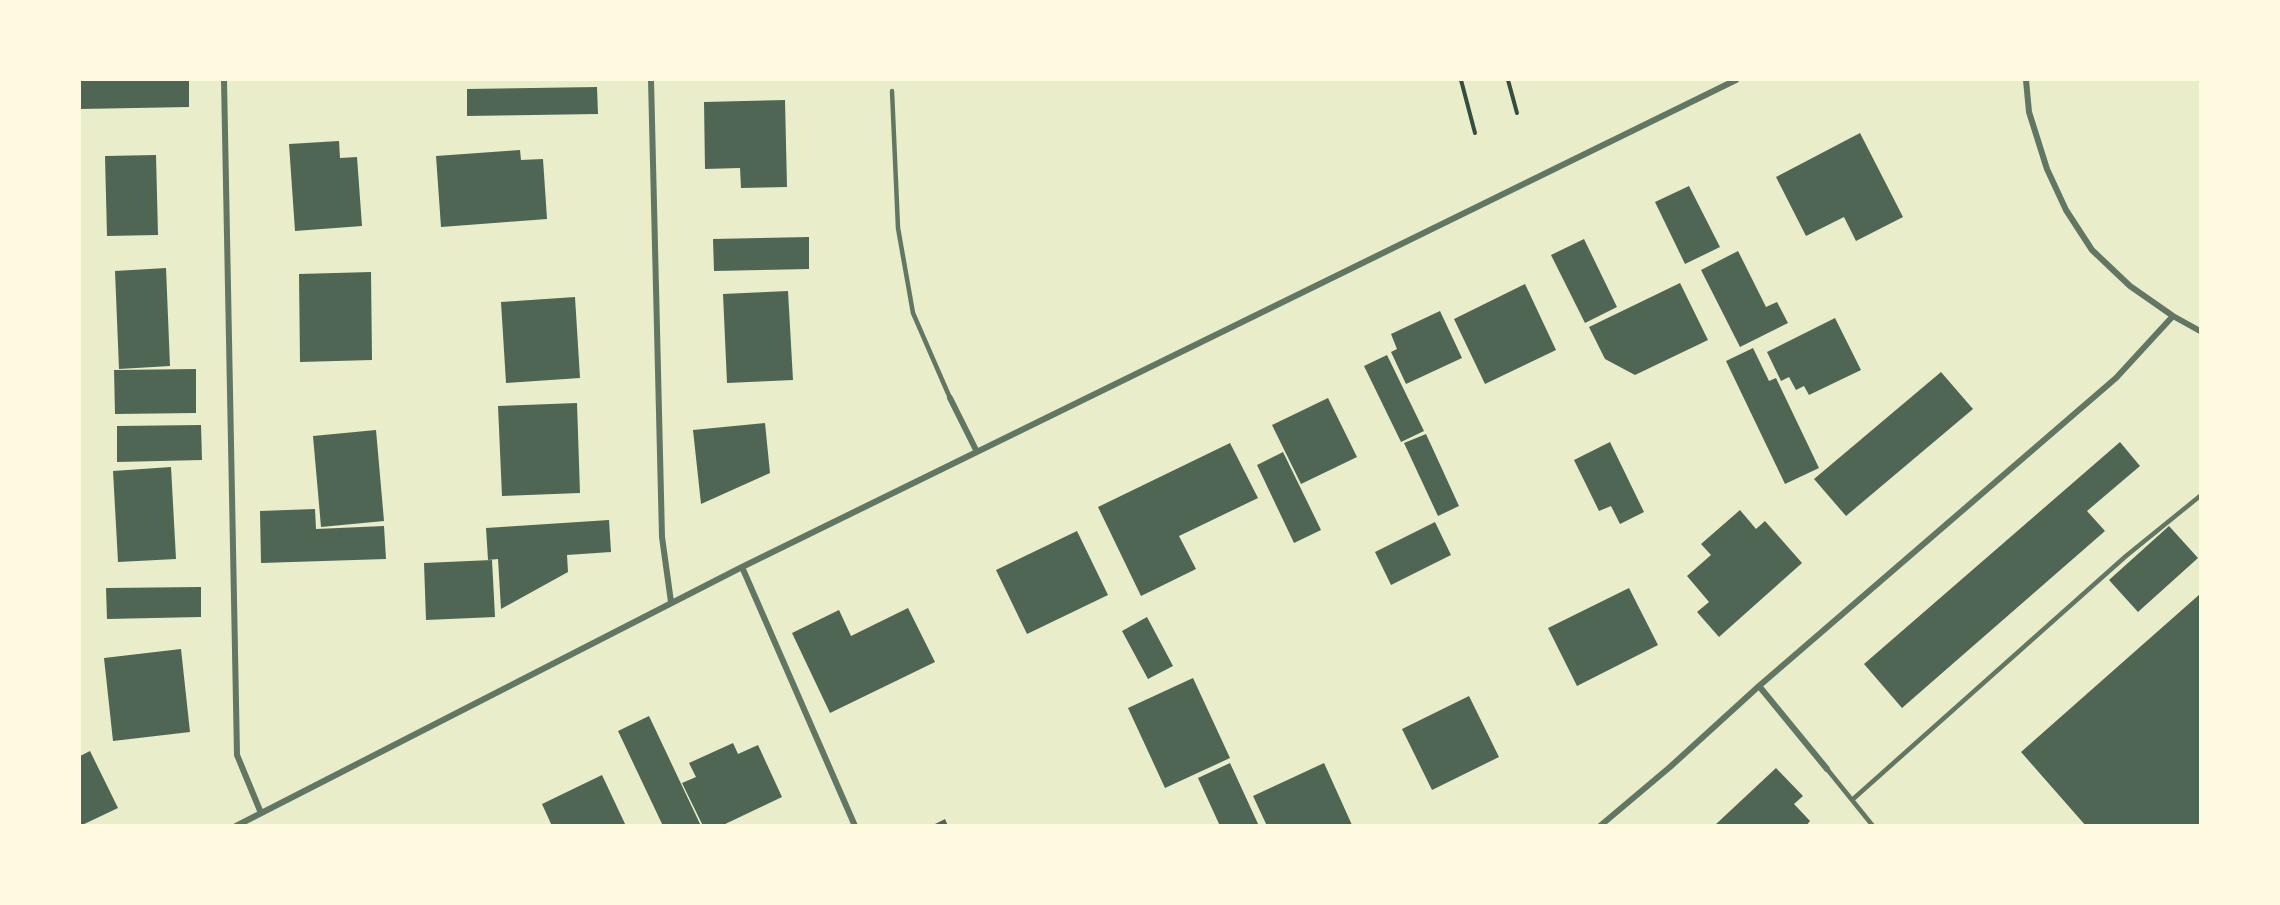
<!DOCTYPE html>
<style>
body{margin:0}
#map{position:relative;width:2280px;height:905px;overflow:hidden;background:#e9edc9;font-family:"Golos Text",sans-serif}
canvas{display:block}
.frame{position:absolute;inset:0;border:81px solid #fefae0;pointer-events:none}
</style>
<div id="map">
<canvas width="2280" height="905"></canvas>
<div class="frame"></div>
</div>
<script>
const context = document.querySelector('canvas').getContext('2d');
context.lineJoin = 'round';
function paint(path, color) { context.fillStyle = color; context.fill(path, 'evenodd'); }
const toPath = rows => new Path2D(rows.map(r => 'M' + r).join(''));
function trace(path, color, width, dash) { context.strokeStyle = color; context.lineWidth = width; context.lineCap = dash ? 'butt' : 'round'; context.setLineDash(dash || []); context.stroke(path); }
paint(toPath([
 [80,80,189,80,189,107,80,109],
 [597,87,598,114,467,116,467,89],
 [785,100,787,187,741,188,740,168,705,169,704,102],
 [1860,133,1903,217,1856,241,1844,217,1806,236,1776,177],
 [339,141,340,158,357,157,362,226,295,231,289,144],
 [520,150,521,160,543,159,547,219,441,227,436,156],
 [156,155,158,235,107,236,105,156],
 [1689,186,1720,247,1685,264,1655,202],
 [809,237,809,269,714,271,713,239],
 [1584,239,1617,307,1585,323,1551,255],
 [1738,251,1766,307,1777,302,1788,323,1740,347,1701,270],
 [166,268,170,366,119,369,115,271],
 [371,272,372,360,300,362,299,274],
 [1680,283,1708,340,1635,375,1605,359,1589,327],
 [1525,284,1556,350,1485,384,1454,319],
 [788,291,793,380,727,383,723,294],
 [575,297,580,378,506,383,501,302],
 [1440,311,1462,358,1406,384,1391,352,1397,349,1391,334],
 [1835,318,1861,370,1809,395,1804,386,1796,390,1789,377,1781,381,1767,352],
 [1753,348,1769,381,1776,378,1819,468,1785,484,1726,361],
 [1387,355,1424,431,1401,442,1364,366],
 [196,369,196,413,115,414,114,370],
 [1941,372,1973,409,1846,516,1814,479],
 [1328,398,1357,457,1301,484,1272,425],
 [577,403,580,493,502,496,498,406],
 [765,423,770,473,701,504,693,430],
 [201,425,202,460,117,462,117,426],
 [376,430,384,521,321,527,313,436],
 [1426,434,1459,506,1438,516,1404,443],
 [1610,442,1644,512,1620,524,1611,506,1599,511,1574,460],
 [2120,442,2140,466,2087,511,2105,531,1902,708,1864,664],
 [1230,443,1258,498,1179,536,1196,569,1141,596,1098,507],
 [1283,452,1321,530,1294,543,1257,465],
 [171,467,176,559,118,562,113,471],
 [315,509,316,529,384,526,386,559,261,563,260,511],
 [1740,510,1756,529,1765,521,1802,563,1719,637,1697,612,1709,602,1687,576,1711,555,1701,544],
 [609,520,611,552,567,555,568,572,501,609,498,559,488,560,486,528],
 [1435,522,1451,555,1391,585,1375,552],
 [2169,526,2198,558,2138,612,2109,580],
 [1077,531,1108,595,1027,634,996,570],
 [492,560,495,617,426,620,424,563],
 [201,587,201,617,107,619,106,588],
 [1629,588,1658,645,1577,686,1548,628],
 [2200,594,2200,826,2086,826,2021,752],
 [908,608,935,662,830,713,792,633,839,610,851,636],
 [1147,617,1173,666,1148,679,1122,631],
 [181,649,190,732,113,741,104,658],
 [1193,678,1230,758,1165,788,1128,708],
 [1469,696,1499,757,1432,790,1402,729],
 [649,716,701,826,663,826,618,731],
 [733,743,738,754,758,745,782,797,721,826,703,826,682,783,696,777,689,763],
 [90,751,118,808,80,826,80,756],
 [1230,763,1259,826,1220,826,1198,778],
 [1324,763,1352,825,1267,826,1253,796],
 [1776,768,1803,796,1794,804,1810,821,1806,826,1714,826],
 [602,775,626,826,552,826,542,804],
 [945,819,948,826,931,826]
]), '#4f6655');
trace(toPath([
 [1461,80,1475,133],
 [1508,80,1517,113]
]), '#344e41', 4);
trace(toPath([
 [892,91,898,228,913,313,950,398],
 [1827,769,1873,826],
 [1852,800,2126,556,2200,496]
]), '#617663', 4.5);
trace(toPath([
 [224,80,237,755,261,813],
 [651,80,662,537,671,602],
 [2026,80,2029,112,2047,169,2066,210,2092,250,2130,286,2173,316,2200,331],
 [950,398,976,450],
 [742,567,855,826],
 [1759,686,1827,769],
 [236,826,742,567,1736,80],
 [1600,826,1670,767,1759,686,2116,378,2173,316]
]), '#617663', 6);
</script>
